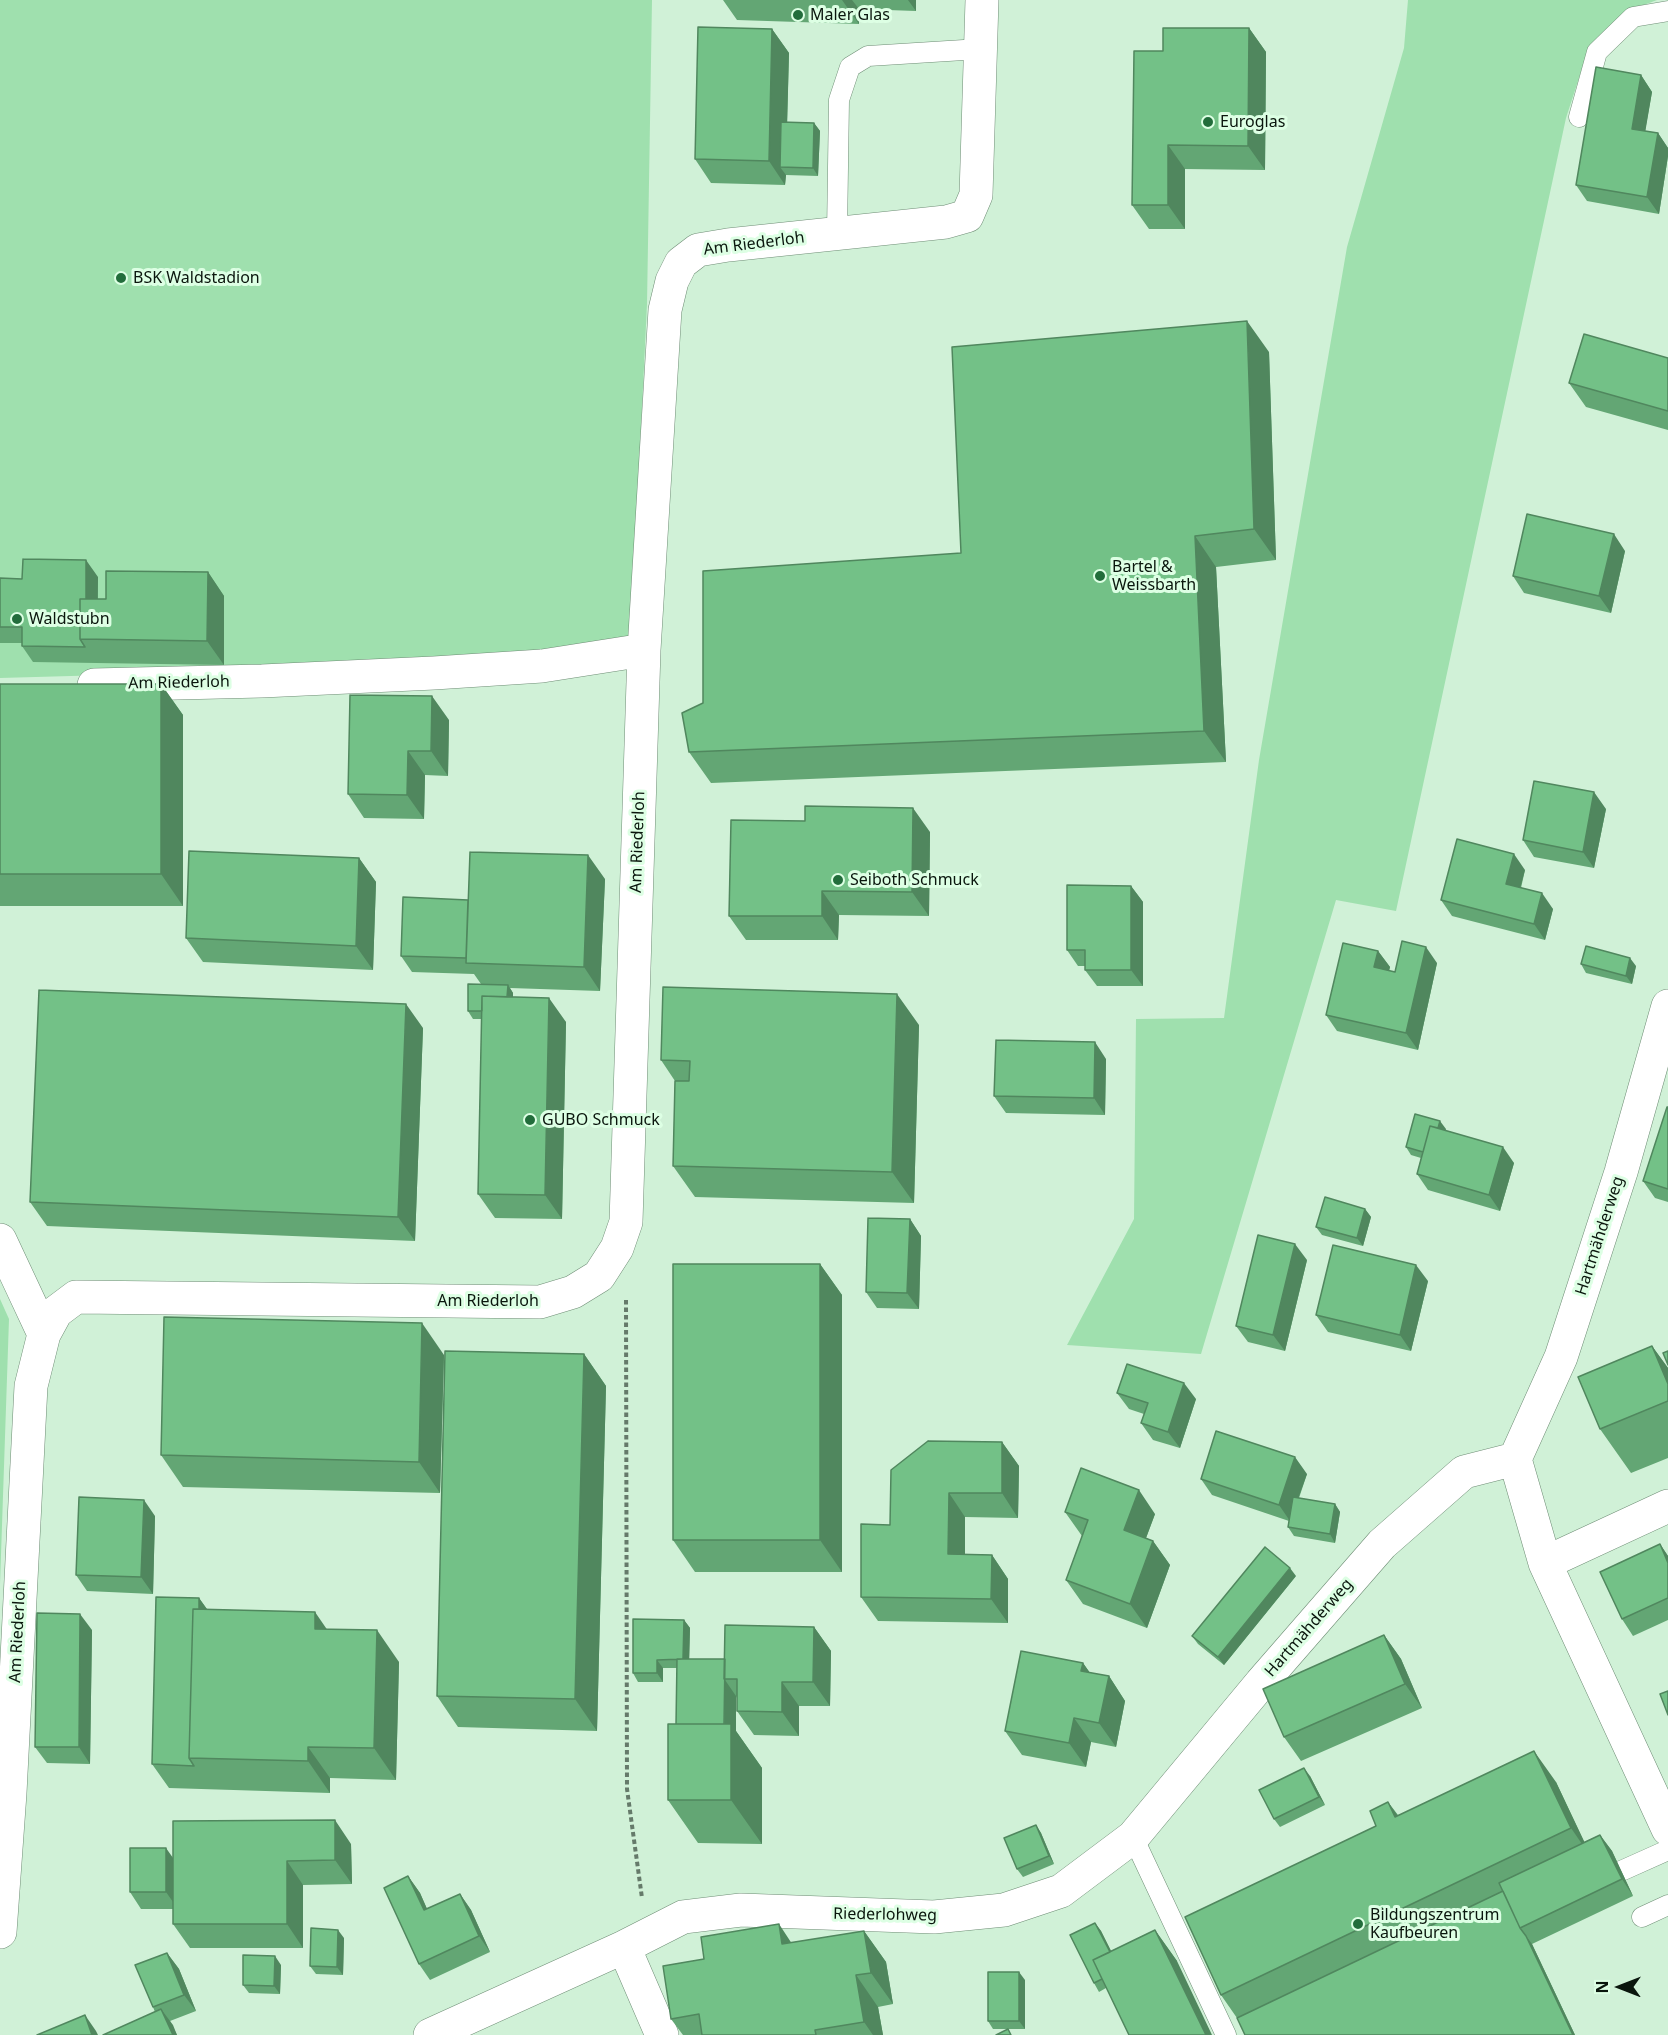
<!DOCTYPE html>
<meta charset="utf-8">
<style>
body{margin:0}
#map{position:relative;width:1668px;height:2035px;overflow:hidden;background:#d0f1d7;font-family:"Noto Sans",sans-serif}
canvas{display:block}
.north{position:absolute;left:1590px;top:1957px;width:60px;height:60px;-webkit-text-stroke:4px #ddffe4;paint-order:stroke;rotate:270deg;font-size:16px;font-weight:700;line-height:24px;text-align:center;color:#0a160d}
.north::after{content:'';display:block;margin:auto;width:21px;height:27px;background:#0a160d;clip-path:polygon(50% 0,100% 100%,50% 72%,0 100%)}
</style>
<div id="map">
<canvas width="1668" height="2035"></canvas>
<div class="north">N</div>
</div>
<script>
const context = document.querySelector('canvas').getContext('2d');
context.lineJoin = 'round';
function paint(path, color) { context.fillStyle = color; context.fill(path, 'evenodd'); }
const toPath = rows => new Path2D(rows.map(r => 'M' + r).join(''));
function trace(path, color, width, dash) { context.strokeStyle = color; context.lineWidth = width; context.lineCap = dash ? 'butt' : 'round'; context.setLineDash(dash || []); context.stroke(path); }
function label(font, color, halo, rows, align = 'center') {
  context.font = font + ' "Noto Sans",sans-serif'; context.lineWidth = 6; context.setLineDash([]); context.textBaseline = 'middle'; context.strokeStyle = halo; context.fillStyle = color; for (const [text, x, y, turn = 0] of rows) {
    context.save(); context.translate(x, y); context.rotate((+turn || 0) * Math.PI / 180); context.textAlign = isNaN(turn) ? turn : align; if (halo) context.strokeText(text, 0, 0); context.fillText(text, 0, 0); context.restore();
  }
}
paint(toPath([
 [0,0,652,0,647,304,631,636,543,651,249,671,0,678],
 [1408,0,1657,0,1633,9,1588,50,1566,118,1396,911,1336,900,1201,1354,1067,1345,1134,1219,1136,1019,1224,1018,1259,760,1347,247,1404,48],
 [0,1299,9,1319,0,1584]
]), '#9fe0ae');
const lane = toPath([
 [1579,117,1597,52,1633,17,1668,11],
 [837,234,839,100,850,67,868,56,980,49],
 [1133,1837,1226,2035],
 [1621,1871,1668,1850],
 [1642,1917,1668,1905]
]);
const street = toPath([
 [644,650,665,310,672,281,681,263,698,250,728,245,946,222,967,216,976,195,982,0],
 [1668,1006,1621,1172,1561,1357,1515,1459,1545,1563,1668,1829],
 [0,1240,44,1334],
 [1545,1563,1668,1506],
 [0,1932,10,1793,31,1386,44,1334,56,1312,76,1297,540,1302,573,1292,599,1276,617,1248,626,1222,644,650,542,666,434,673,262,681,94,685],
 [624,1947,662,2035],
 [430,2035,624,1947,683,1917,741,1910,934,1917,1004,1910,1061,1891,1133,1837,1261,1683,1382,1544,1464,1472,1515,1459]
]);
trace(lane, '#6e8d75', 21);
trace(street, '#6e8d75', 34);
trace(toPath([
 [626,1300,627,1789,642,1898]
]), '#657a6a', 4, [4.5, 3]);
trace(lane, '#fff', 20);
trace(street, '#fff', 33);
paint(toPath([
 [723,0,916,0,916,11,859,9,859,24,737,20],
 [1249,28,1266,52,1265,170,1185,169,1185,229,1149,229,1132,205,1163,51],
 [772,29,789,53,787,122,814,123,820,131,818,176,786,175,785,185,711,183,695,159],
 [1641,75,1652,92,1645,131,1658,133,1668,148,1668,156,1659,214,1587,201,1576,185],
 [1269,352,1276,560,1216,567,1226,762,711,783,689,752,703,703,961,553],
 [1668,358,1668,430,1586,407,1569,383],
 [1625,551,1611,613,1524,593,1513,576],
 [208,572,224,596,224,665,33,662,22,646,22,643,0,643,0,578,22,579,98,577,98,599,106,599],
 [0,684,161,684,183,715,183,906,0,906],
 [449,720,448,776,425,775,424,819,364,818,348,794],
 [1606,809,1594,868,1534,857,1523,840],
 [805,821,930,832,929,916,839,915,838,940,746,940,729,916],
 [359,858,376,882,373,970,203,962,186,938],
 [1525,870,1521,888,1553,909,1545,940,1452,916,1441,900],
 [605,879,600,991,510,988,513,993,513,997,566,1022,562,1219,495,1218,478,1194,482,1019,473,1019,468,1011,481,984,474,974,412,972,401,956,468,900],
 [1131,886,1143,902,1143,986,1097,986,1085,970,1085,966,1078,966,1067,950],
 [1378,951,1390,967,1389,971,1395,972,1437,963,1418,1050,1337,1031,1326,1015],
 [1581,964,1636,966,1632,984,1586,973],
 [919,1025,914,1203,695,1197,673,1166,675,1081,661,1060],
 [423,1028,415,1241,47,1226,30,1202],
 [1106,1059,1105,1115,1006,1113,994,1096],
 [1668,1107,1668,1202,1655,1198,1643,1181],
 [1446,1129,1445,1131,1514,1163,1500,1211,1428,1190,1417,1174,1421,1158,1411,1155,1406,1147],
 [1365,1209,1371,1217,1363,1246,1322,1235,1316,1227],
 [910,1219,921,1236,919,1309,877,1308,866,1292],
 [1307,1260,1285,1351,1248,1342,1236,1326],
 [820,1264,842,1295,842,1572,695,1572,673,1540],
 [1428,1281,1411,1351,1328,1332,1316,1315],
 [1652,1346,1668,1368,1668,1458,1631,1473,1600,1429],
 [584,1354,606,1386,597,1731,458,1727,437,1696],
 [444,1355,440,1493,183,1487,161,1455],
 [1117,1393,1196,1399,1180,1448,1153,1440,1141,1423,1144,1414,1129,1409],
 [1002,1442,1019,1466,1018,1518,965,1517,965,1554,992,1555,1008,1579,1008,1623,878,1621,861,1597,890,1525],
 [1307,1474,1299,1498,1335,1504,1340,1512,1335,1543,1294,1536,1288,1527,1289,1521,1212,1495,1201,1479],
 [1065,1512,1155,1514,1146,1538,1153,1541,1170,1565,1147,1628,1083,1604,1066,1580,1082,1536],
 [155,1516,153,1594,87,1591,76,1575],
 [1660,1544,1668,1556,1668,1620,1633,1636,1622,1619],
 [1296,1576,1224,1665,1198,1644,1192,1636],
 [199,1598,207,1609,327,1629,399,1662,396,1780,330,1778,330,1793,169,1788,152,1764],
 [684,1620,690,1628,689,1659,725,1659,814,1627,831,1651,830,1706,799,1706,799,1736,754,1735,737,1711,737,1698,736,1696,736,1731,762,1768,762,1844,698,1843,668,1800,676,1724,677,1668,663,1668,663,1682,638,1682,633,1673],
 [92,1630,90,1764,47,1763,35,1747],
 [1384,1635,1401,1659,1422,1708,1301,1761,1284,1737],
 [1083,1663,1090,1673,1109,1676,1125,1701,1116,1747,1091,1742,1086,1767,1022,1755,1005,1731],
 [1310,1776,1325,1805,1280,1827,1274,1819],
 [1556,1782,1584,1842,1600,1835,1612,1851,1633,1896,1532,1944,1575,2035,1245,2035,1237,2018,1221,1995,1376,1826,1388,1802,1398,1815],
 [1036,1825,1041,1833,1054,1864,1023,1877,1017,1869],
 [351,1844,352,1884,303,1885,303,1948,190,1948,173,1924,173,1909,141,1909,130,1892,173,1858],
 [408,1876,420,1893,427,1909,460,1894,471,1910,490,1952,430,1980,419,1964],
 [1095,1923,1101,1931,1111,1951,1155,1930,1177,1961,1106,1988,1099,1992,1094,1983],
 [864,1931,886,1962,893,2004,878,2007,883,2035,683,2035,671,2019,791,1943],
 [344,1938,343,1975,316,1974,310,1966],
 [167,1953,179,1969,196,2011,170,2021,177,2035,103,2035,155,2012,153,2007],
 [281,1965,280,1994,249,1993,243,1985],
 [1025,1980,1025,2029,993,2029,988,2021]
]), '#63a674');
paint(toPath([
 [842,0,852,0,859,9,859,24],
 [908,0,916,0,916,11],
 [1249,28,1266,52,1265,170,1248,146],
 [772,29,789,53,786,167,780,167,786,175,785,185,769,161],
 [1641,75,1652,92,1643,145,1632,129],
 [814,123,820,131,818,176,813,168],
 [1658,133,1668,148,1668,156,1659,214,1647,197],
 [1168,145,1185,169,1185,229,1168,205],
 [1247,321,1269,352,1276,560,1254,529],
 [1614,534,1625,551,1611,613,1599,596],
 [1195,536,1216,567,1226,762,1204,731],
 [86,560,98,577,97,639,85,639],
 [208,572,224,596,224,665,207,641],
 [161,684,183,715,183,906,161,874],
 [432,696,449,720,448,776,431,751],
 [408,751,425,775,424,819,407,795],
 [1594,792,1606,809,1594,868,1583,852],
 [913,808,930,832,929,916,912,892],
 [1514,854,1525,870,1517,900,1506,884],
 [588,855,605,879,600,991,584,967],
 [359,858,376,882,373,970,356,946],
 [1131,886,1143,902,1143,986,1131,970],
 [822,891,839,915,838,940,822,916],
 [1542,893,1553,909,1545,940,1534,924],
 [1426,947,1437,963,1418,1050,1406,1033],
 [1378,951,1390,967,1385,984,1374,967],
 [1630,958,1636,966,1632,984,1626,976],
 [508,985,513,993,513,1020,507,1012],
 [897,994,919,1025,914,1203,892,1172],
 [549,998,566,1022,562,1219,545,1195],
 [406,1004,423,1028,415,1241,398,1217],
 [1095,1042,1106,1059,1105,1115,1094,1098],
 [1440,1121,1446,1129,1436,1162,1430,1154],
 [1503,1147,1514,1163,1500,1211,1489,1195],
 [1365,1209,1371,1217,1363,1246,1357,1238],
 [910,1219,921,1236,919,1309,907,1293],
 [1295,1244,1307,1260,1285,1351,1273,1335],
 [820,1264,842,1295,842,1572,820,1540],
 [1416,1265,1428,1281,1411,1351,1400,1335],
 [422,1323,444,1355,440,1493,419,1462],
 [1652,1346,1668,1368,1668,1384],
 [584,1354,606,1386,597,1731,575,1699],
 [1184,1383,1196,1399,1180,1448,1168,1432],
 [1002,1442,1019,1466,1018,1518,1002,1493],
 [1295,1457,1307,1474,1290,1521,1279,1505],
 [1139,1490,1155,1514,1140,1554,1124,1530],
 [949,1493,965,1517,965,1578,948,1554],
 [144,1500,155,1516,153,1594,141,1577],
 [1335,1504,1340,1512,1335,1543,1330,1534],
 [1153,1541,1170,1565,1147,1628,1130,1604],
 [1660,1544,1668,1556,1668,1563],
 [992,1555,1008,1579,1008,1623,991,1599],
 [1290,1568,1296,1576,1224,1665,1218,1657],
 [199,1598,216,1622,195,1759],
 [315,1612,337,1644,315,1629],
 [80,1614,92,1630,90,1764,79,1747],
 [684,1620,690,1628,689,1668,683,1660],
 [814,1627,831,1651,830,1706,813,1682],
 [377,1630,399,1662,396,1780,374,1748],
 [1384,1635,1401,1659,1422,1708,1405,1684],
 [657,1660,663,1668,663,1682,657,1673],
 [1083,1663,1100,1687,1081,1671],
 [1109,1676,1125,1701,1116,1747,1099,1723],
 [725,1680,736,1696,736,1731,762,1768,762,1844,731,1800,724,1752],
 [782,1682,799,1706,799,1736,782,1712],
 [1074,1718,1091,1742,1086,1767,1069,1743],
 [308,1747,330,1778,330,1793,308,1761],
 [1534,1751,1556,1782,1593,1860,1571,1828],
 [1304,1768,1310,1776,1325,1805,1319,1797],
 [1388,1802,1410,1833,1395,1817],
 [335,1820,351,1844,352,1884,335,1860],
 [1036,1825,1041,1833,1054,1864,1049,1856],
 [1600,1835,1612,1851,1633,1896,1622,1879],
 [166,1848,178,1865,178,1909,166,1892],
 [287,1861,303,1885,303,1948,287,1924],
 [408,1876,420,1893,435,1927,424,1910],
 [460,1894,471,1910,490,1952,479,1936],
 [1095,1923,1101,1931,1125,1979,1119,1970],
 [779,1924,800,1956,782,1944],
 [338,1930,344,1938,343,1975,337,1967],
 [1155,1930,1177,1961,1212,2035,1206,2035],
 [864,1931,886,1962,893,2004,871,1973],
 [1526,1936,1532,1944,1575,2035,1573,2035],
 [167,1953,179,1969,196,2011,184,1995],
 [275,1956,281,1965,280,1994,274,1986],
 [1019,1972,1025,1980,1025,2029,1019,2021],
 [856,1975,878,2007,883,2035,873,2035,864,2022],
 [161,2009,173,2025,177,2035,173,2035],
 [85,2015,96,2031,98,2035,92,2035]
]), '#50875e');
const building = toPath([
 [698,27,772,29,769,161,695,159,698,27],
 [1163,28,1249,28,1248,146,1168,145,1168,205,1132,205,1134,51,1163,51,1163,28],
 [1596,67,1641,75,1632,129,1658,133,1647,197,1576,185,1596,67],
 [781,122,814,123,813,168,780,167,781,122],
 [1247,321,1254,529,1195,536,1204,731,689,752,682,713,703,703,703,571,961,553,952,347,1247,321],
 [1584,334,1668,358,1668,411,1569,383,1584,334],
 [1527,514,1614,534,1599,596,1513,576,1527,514],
 [23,559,86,560,86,599,80,599,80,639,85,647,22,646,22,627,0,627,0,578,22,579,23,559],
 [106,571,208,572,207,641,80,639,80,599,106,599,106,571],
 [0,684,161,684,161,874,0,874,0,684],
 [350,695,432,696,431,751,408,751,407,795,348,794,350,695],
 [1534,781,1594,792,1583,852,1523,840,1534,781],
 [805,806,913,808,912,892,822,891,822,916,729,916,731,820,805,821,805,806],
 [1457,839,1514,854,1506,884,1542,893,1534,924,1441,900,1457,839],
 [189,851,359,858,356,946,186,938,189,851],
 [470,852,588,855,584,967,466,963,470,852],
 [1067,885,1131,886,1131,970,1085,970,1085,950,1067,950,1067,885],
 [403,897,468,900,466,958,401,956,403,897],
 [1402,941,1426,947,1406,1033,1326,1015,1343,943,1378,951,1374,967,1395,972,1402,941],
 [1586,946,1630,958,1626,976,1581,964,1586,946],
 [468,984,508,985,507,997,482,996,482,1011,468,1011,468,984],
 [663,987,897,994,892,1172,673,1166,675,1081,689,1081,690,1061,661,1060,663,987],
 [39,990,406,1004,398,1217,30,1202,39,990],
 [482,996,549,998,545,1195,478,1194,482,996],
 [996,1040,1095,1042,1094,1098,994,1096,996,1040],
 [1667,1107,1668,1107,1668,1189,1643,1181,1667,1107],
 [1415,1114,1440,1121,1438,1128,1430,1126,1423,1152,1406,1147,1415,1114],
 [1430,1126,1503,1147,1489,1195,1417,1174,1430,1126],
 [1325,1197,1365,1209,1357,1238,1316,1227,1325,1197],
 [868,1218,910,1219,907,1293,866,1292,868,1218],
 [1258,1235,1295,1244,1273,1335,1236,1326,1258,1235],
 [1333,1245,1416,1265,1400,1335,1316,1315,1333,1245],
 [673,1264,820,1264,820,1540,673,1540,673,1264],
 [164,1317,422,1323,419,1462,161,1455,164,1317],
 [1652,1346,1668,1384,1668,1401,1600,1429,1578,1377,1652,1346],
 [445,1351,584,1354,575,1699,437,1696,445,1351],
 [1668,1351,1668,1365,1663,1353,1668,1351],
 [1127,1364,1184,1383,1168,1432,1141,1423,1148,1403,1117,1393,1127,1364],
 [1216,1431,1295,1457,1279,1505,1201,1479,1216,1431],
 [928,1441,1002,1442,1002,1493,949,1493,948,1554,992,1555,991,1599,861,1597,861,1524,890,1525,891,1470,928,1441],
 [1081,1468,1139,1490,1124,1530,1153,1541,1130,1604,1066,1580,1088,1520,1065,1512,1081,1468],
 [79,1497,144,1500,141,1577,76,1575,79,1497],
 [1293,1497,1335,1504,1330,1534,1288,1527,1293,1497],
 [1660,1544,1668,1563,1668,1598,1622,1619,1600,1572,1660,1544],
 [1265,1547,1290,1568,1218,1657,1192,1636,1265,1547],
 [156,1597,199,1598,199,1609,193,1609,189,1758,194,1766,152,1764,156,1597],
 [193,1609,315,1612,315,1629,377,1630,374,1748,308,1747,308,1761,189,1758,193,1609],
 [37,1613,80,1614,79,1747,35,1747,37,1613],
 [633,1619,684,1620,683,1659,657,1660,657,1673,633,1673,633,1619],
 [725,1625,814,1627,813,1682,782,1682,782,1712,737,1711,737,1679,724,1679,725,1625],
 [1384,1635,1405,1684,1284,1737,1263,1689,1384,1635],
 [1021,1651,1083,1663,1081,1671,1109,1676,1099,1723,1074,1718,1069,1743,1005,1731,1021,1651],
 [677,1659,725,1659,724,1724,676,1724,677,1659],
 [1668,1691,1668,1715,1660,1694,1668,1691],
 [668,1724,731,1724,731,1800,668,1800,668,1724],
 [1534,1751,1571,1828,1221,1995,1185,1917,1376,1826,1370,1811,1388,1802,1395,1817,1534,1751],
 [1304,1768,1319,1797,1274,1819,1259,1790,1304,1768],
 [335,1820,335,1860,287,1861,287,1924,173,1924,173,1821,335,1820],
 [1036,1825,1049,1856,1017,1869,1004,1838,1036,1825],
 [1600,1835,1622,1879,1520,1928,1499,1883,1600,1835],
 [130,1848,166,1848,166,1892,130,1892,130,1848],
 [408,1876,424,1910,460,1894,479,1936,419,1964,384,1888,408,1876],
 [1503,1891,1520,1928,1526,1936,1573,2035,1245,2035,1237,2018,1503,1891],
 [1095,1923,1110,1952,1093,1960,1102,1979,1094,1983,1070,1935,1095,1923],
 [779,1924,782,1944,864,1931,871,1973,856,1975,864,2022,815,2030,816,2035,702,2035,699,2014,671,2019,663,1966,704,1959,701,1937,779,1924],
 [311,1928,338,1930,337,1967,310,1966,311,1928],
 [1155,1930,1206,2035,1129,2035,1093,1960,1155,1930],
 [167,1953,184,1995,153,2007,135,1965,167,1953],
 [243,1955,275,1956,274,1986,243,1985,243,1955],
 [988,1972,1019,1972,1019,2021,988,2021,988,1972],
 [161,2009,173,2035,103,2035,161,2009],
 [85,2015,92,2035,37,2035,85,2015],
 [1008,2029,1011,2035,996,2035,1008,2029]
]);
paint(building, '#73c187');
trace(building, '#50875e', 1.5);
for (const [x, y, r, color] of [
 [798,15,6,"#226d3b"],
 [1208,122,6,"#226d3b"],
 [121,278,6,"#226d3b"],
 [1100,576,6,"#226d3b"],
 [17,619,6,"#226d3b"],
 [838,880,6,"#226d3b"],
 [530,1120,6,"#226d3b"],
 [1358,1924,6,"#226d3b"]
]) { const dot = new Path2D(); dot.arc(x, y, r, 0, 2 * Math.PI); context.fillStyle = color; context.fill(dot); trace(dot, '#ddffe4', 2); }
label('16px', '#0a160d', '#ddffe4', [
 ["Maler Glas",810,15],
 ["Euroglas",1220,122],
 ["BSK Waldstadion",133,278],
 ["Bartel &",1112,567],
 ["Weissbarth",1112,585],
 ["Waldstubn",29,619],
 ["Seiboth Schmuck",850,880],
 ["GUBO Schmuck",542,1120],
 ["Bildungszentrum",1370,1915],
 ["Kaufbeuren",1370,1933]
], 'left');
label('16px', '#0a160d', '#ddffe4', [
 ["Am Riederloh",754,244,-7],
 ["Am Riederloh",179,683,-1],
 ["Am Riederloh",638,842,-88],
 ["Hartmähderweg",1600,1236,-72],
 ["Am Riederloh",488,1301],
 ["Hartmähderweg",1309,1628,-49],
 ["Am Riederloh",18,1632,-87],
 ["Riederlohweg",885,1915,1]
]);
</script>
